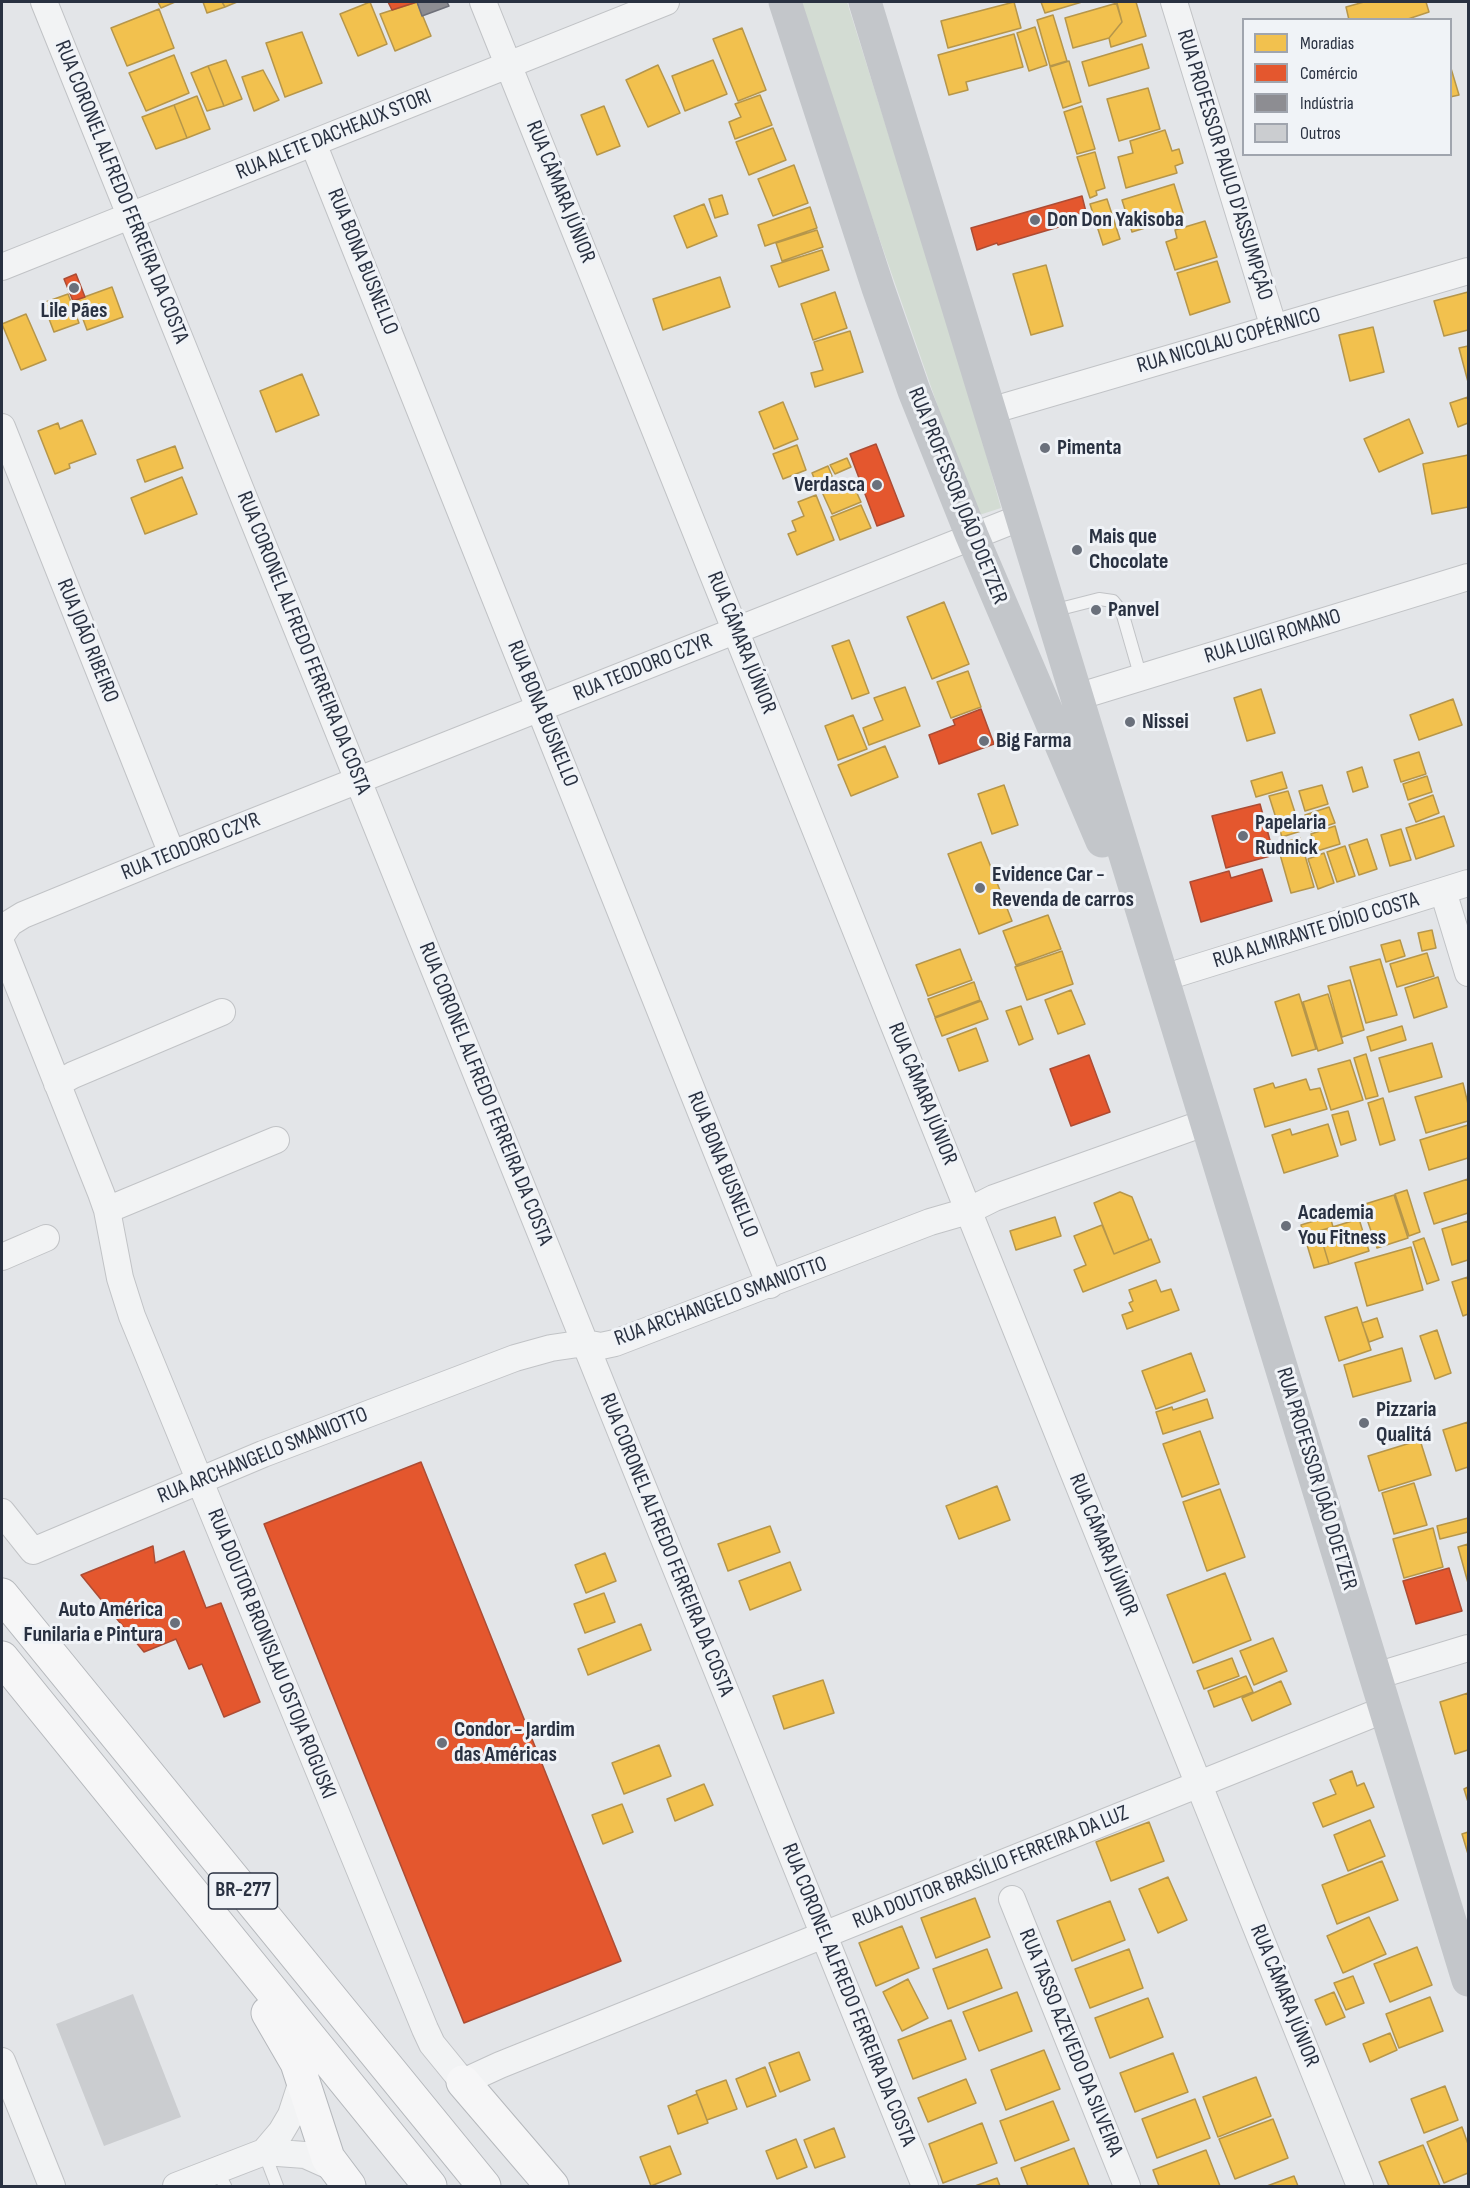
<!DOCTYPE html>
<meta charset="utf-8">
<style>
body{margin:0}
#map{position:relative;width:1470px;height:2188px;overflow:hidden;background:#e3e5e8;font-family:"Sofia Sans Condensed",sans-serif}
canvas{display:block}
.frame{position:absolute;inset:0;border:3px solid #293141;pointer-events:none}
.legend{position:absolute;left:1242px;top:18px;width:210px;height:138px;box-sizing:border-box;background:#f0f3f7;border:2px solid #a0a5ae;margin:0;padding:8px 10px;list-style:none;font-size:18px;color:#293141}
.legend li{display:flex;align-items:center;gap:12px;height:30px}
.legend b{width:30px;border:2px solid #a0a5ae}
</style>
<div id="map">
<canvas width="1470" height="2188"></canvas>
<div class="frame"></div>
<ul class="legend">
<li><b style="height:16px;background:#f2c14e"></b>Moradias</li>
<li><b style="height:16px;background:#e4572e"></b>Comércio</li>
<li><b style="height:16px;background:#8d8d92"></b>Indústria</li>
<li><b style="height:16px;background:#cbcdd0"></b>Outros</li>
</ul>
</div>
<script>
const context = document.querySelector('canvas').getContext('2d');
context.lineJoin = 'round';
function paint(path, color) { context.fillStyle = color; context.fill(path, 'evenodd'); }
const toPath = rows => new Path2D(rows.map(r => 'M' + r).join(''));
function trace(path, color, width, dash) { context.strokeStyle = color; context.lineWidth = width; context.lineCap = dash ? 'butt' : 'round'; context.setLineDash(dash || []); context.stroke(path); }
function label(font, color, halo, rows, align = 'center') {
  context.font = font + ' "Sofia Sans Condensed",sans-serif'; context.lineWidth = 6; context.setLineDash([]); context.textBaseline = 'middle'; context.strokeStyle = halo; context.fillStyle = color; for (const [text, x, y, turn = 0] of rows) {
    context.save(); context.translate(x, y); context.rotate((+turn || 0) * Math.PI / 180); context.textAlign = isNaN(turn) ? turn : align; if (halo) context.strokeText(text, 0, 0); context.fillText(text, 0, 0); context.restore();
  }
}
paint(toPath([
 [797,2,847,2,964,374,1001,508,976,516]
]), '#d3dcd3');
const homes = toPath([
 [158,2,175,2,161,8,158,2],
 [203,2,222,2,225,7,207,13,203,2],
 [222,2,237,2,225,7,222,2],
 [370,2,387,44,358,56,340,14,370,2],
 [417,2,431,36,395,51,380,14,417,2],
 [1014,2,1021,28,948,48,941,21,1014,2],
 [1041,2,1082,2,1045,13,1041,2],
 [1116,2,1136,2,1146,36,1111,47,1109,38,1122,22,1116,2],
 [1364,2,1426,2,1429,12,1405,20,1349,20,1346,7,1364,2],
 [1117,3,1122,22,1109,38,1073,48,1065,18,1117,3],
 [159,9,174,48,127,66,111,28,159,9],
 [1053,15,1067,61,1050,66,1037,20,1053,15],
 [1035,27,1047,65,1029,71,1017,33,1035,27],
 [742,28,766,90,738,101,713,39,742,28],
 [302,32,322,83,285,97,266,43,302,32],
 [1014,34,1023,67,966,82,968,90,949,95,938,55,1014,34],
 [1142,44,1149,68,1089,86,1082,62,1142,44],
 [174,55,189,93,146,111,129,73,174,55],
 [226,60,242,99,224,106,208,66,226,60],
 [713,60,727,94,685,111,672,76,713,60],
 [1069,61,1081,102,1063,108,1050,67,1069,61],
 [658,65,680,113,648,127,626,80,658,65],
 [1450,65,1459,95,1450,97,1450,65],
 [208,66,224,106,207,111,191,73,208,66],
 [263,70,279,100,254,111,242,77,263,70],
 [1148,88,1160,129,1119,141,1107,99,1148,88],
 [760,95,772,125,735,139,729,122,741,117,735,104,760,95],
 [197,96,210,129,187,138,174,105,197,96],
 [174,105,187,138,156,149,142,117,174,105],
 [604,106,620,146,597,155,581,115,604,106],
 [1082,106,1095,149,1077,154,1064,112,1082,106],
 [773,128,786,160,749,175,736,142,773,128],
 [1165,130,1172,151,1179,149,1183,163,1175,166,1177,173,1126,188,1118,157,1133,153,1130,141,1165,130],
 [1095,152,1105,188,1096,191,1097,195,1090,198,1077,157,1095,152],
 [794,165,808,203,773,216,758,179,794,165],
 [1174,184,1184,216,1132,232,1122,200,1174,184],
 [722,195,728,214,715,218,709,199,722,195],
 [1107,199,1120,239,1103,245,1090,204,1107,199],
 [704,204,717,236,687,248,674,216,704,204],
 [810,207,817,228,765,246,758,225,810,207],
 [1205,221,1217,257,1175,270,1166,242,1177,238,1175,230,1205,221],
 [817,230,823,247,782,261,776,243,817,230],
 [822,250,829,270,779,287,771,266,822,250],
 [1217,261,1230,302,1190,315,1177,273,1217,261],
 [1046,265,1063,326,1031,335,1013,274,1046,265],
 [720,277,730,307,663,330,653,299,720,277],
 [112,287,123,317,87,330,76,300,112,287],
 [835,292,847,328,813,340,801,304,835,292],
 [1468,292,1468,330,1444,336,1434,301,1468,292],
 [68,294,79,323,54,332,43,303,68,294],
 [26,314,46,360,21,370,2,324,26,314],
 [1373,327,1384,372,1350,381,1339,335,1373,327],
 [850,331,863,372,815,387,811,373,823,370,814,342,850,331],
 [1468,346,1468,382,1459,348,1468,346],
 [302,374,319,415,276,432,260,391,302,374],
 [1468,397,1468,423,1458,427,1450,403,1468,397],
 [783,402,798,439,774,449,759,412,783,402],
 [1409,419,1423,453,1379,472,1364,439,1409,419],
 [82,420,96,454,69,464,70,468,55,474,38,431,58,423,60,429,82,420],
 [797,445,806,470,783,479,773,454,797,445],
 [175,446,183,468,145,482,137,460,175,446],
 [1468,455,1468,507,1432,514,1423,464,1468,455],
 [847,458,851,467,835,474,830,465,847,458],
 [828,466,832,476,816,483,812,473,828,466],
 [182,477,197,514,145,534,131,498,182,477],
 [851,480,861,502,832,514,822,492,851,480],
 [816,495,834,540,797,555,788,534,796,531,792,521,804,516,798,502,816,495],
 [861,505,871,528,840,540,831,517,861,505],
 [944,602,969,664,932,679,907,617,944,602],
 [849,640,869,693,852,699,832,646,849,640],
 [968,671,981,707,951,718,937,682,968,671],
 [905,687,920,726,869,745,863,728,883,720,874,698,905,687],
 [1261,689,1275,733,1247,741,1234,698,1261,689],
 [1453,699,1462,725,1419,740,1410,715,1453,699],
 [853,715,867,749,838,760,825,726,853,715],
 [885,746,898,777,851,796,838,765,885,746],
 [1419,752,1426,774,1401,782,1394,760,1419,752],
 [1362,767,1368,787,1353,792,1347,772,1362,767],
 [1282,772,1287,788,1256,797,1251,781,1282,772],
 [1427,776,1432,792,1408,800,1403,784,1427,776],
 [1004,785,1018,825,992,834,978,794,1004,785],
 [1322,785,1328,804,1305,811,1299,791,1322,785],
 [1288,791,1301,831,1282,837,1269,796,1288,791],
 [1433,795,1439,813,1416,822,1409,804,1433,795],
 [1329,807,1335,823,1311,831,1305,815,1329,807],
 [1444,816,1454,846,1416,859,1406,828,1444,816],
 [1335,826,1340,844,1317,851,1311,834,1335,826],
 [1401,829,1411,860,1390,866,1381,835,1401,829],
 [1300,838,1314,887,1291,893,1277,844,1300,838],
 [1367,839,1377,869,1359,875,1349,845,1367,839],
 [981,842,1012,921,979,934,948,854,981,842],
 [1345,846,1355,876,1337,882,1327,852,1345,846],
 [1324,853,1334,883,1318,889,1308,859,1324,853],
 [1048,915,1061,949,1016,965,1003,931,1048,915],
 [1432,930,1436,948,1422,951,1418,933,1432,930],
 [1400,940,1405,956,1386,962,1381,945,1400,940],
 [960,949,972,980,928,996,916,965,960,949],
 [1062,951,1073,984,1027,1000,1015,967,1062,951],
 [1427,953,1434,976,1397,987,1390,964,1427,953],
 [1380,959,1397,1015,1366,1023,1350,967,1380,959],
 [1438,977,1447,1007,1414,1018,1405,988,1438,977],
 [1350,980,1364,1030,1342,1037,1328,986,1350,980],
 [974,982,980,1000,935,1017,928,999,974,982],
 [1071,990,1085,1024,1058,1034,1045,1000,1071,990],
 [1299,994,1316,1049,1292,1056,1275,1002,1299,994],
 [1328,994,1343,1043,1318,1051,1303,1002,1328,994],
 [981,1001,988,1019,942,1036,935,1018,981,1001],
 [1021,1006,1033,1039,1019,1045,1006,1011,1021,1006],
 [1402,1026,1406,1040,1371,1051,1367,1037,1402,1026],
 [976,1028,988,1061,959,1071,947,1039,976,1028],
 [1432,1043,1442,1077,1389,1092,1379,1058,1432,1043],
 [1366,1054,1378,1096,1366,1099,1354,1058,1366,1054],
 [1350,1060,1363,1100,1331,1110,1318,1069,1350,1060],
 [1306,1079,1310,1090,1320,1088,1327,1109,1265,1127,1254,1089,1273,1083,1275,1088,1306,1079],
 [1463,1083,1468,1104,1468,1121,1426,1133,1415,1097,1463,1083],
 [1383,1098,1395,1140,1380,1145,1368,1103,1383,1098],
 [1348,1111,1356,1140,1341,1145,1332,1115,1348,1111],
 [1328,1124,1338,1156,1284,1173,1272,1135,1290,1129,1292,1135,1328,1124],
 [1468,1125,1468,1158,1429,1170,1420,1140,1468,1125],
 [1468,1179,1468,1213,1434,1224,1424,1193,1468,1179],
 [1407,1190,1420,1232,1409,1236,1395,1194,1407,1190],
 [1120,1192,1132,1197,1149,1240,1114,1254,1094,1203,1120,1192],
 [1394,1195,1408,1238,1377,1248,1362,1205,1394,1195],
 [1330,1216,1333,1227,1319,1231,1329,1264,1314,1268,1301,1225,1330,1216],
 [1055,1217,1061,1236,1016,1250,1010,1231,1055,1217],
 [1359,1219,1369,1251,1329,1264,1319,1231,1359,1219],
 [1468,1221,1468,1260,1452,1265,1442,1229,1468,1221],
 [1102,1225,1114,1254,1151,1239,1160,1262,1083,1292,1074,1270,1086,1265,1074,1236,1102,1225],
 [1424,1238,1439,1280,1427,1284,1413,1242,1424,1238],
 [1411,1247,1423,1290,1367,1306,1355,1263,1411,1247],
 [1468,1277,1468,1314,1463,1316,1452,1282,1468,1277],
 [1156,1280,1161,1292,1171,1289,1179,1310,1127,1329,1122,1315,1133,1311,1129,1303,1133,1301,1129,1290,1156,1280],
 [1357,1307,1371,1350,1339,1361,1325,1317,1357,1307],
 [1377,1318,1383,1337,1369,1342,1362,1323,1377,1318],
 [1437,1330,1451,1373,1435,1379,1420,1336,1437,1330],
 [1402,1348,1411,1381,1353,1397,1344,1365,1402,1348],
 [1191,1353,1205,1391,1156,1409,1142,1371,1191,1353],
 [1207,1399,1213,1418,1163,1434,1156,1412,1172,1407,1173,1410,1207,1399],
 [1468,1422,1468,1467,1456,1471,1443,1430,1468,1422],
 [1200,1431,1219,1484,1182,1497,1163,1444,1200,1431],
 [1420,1440,1431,1475,1379,1491,1368,1456,1420,1440],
 [1414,1483,1427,1525,1394,1534,1382,1493,1414,1483],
 [997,1486,1010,1520,959,1539,946,1506,997,1486],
 [1220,1489,1245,1557,1207,1571,1183,1502,1220,1489],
 [1468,1518,1468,1532,1440,1539,1437,1526,1468,1518],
 [770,1526,780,1552,728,1571,718,1544,770,1526],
 [1433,1528,1443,1567,1404,1578,1393,1539,1433,1528],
 [1468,1544,1468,1583,1458,1547,1468,1544],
 [605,1553,616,1581,586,1593,575,1565,605,1553],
 [790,1562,801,1590,750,1610,739,1581,790,1562],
 [1225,1573,1251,1640,1193,1663,1167,1595,1225,1573],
 [604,1593,615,1622,585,1633,574,1604,604,1593],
 [641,1624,651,1650,588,1675,578,1649,641,1624],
 [1273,1638,1287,1671,1254,1685,1240,1651,1273,1638],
 [1232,1658,1239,1676,1204,1689,1197,1671,1232,1658],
 [1246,1676,1253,1692,1214,1707,1208,1691,1246,1676],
 [823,1680,834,1713,784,1729,773,1696,823,1680],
 [1281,1681,1291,1704,1252,1721,1242,1698,1281,1681],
 [1468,1693,1468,1750,1455,1754,1440,1702,1468,1693],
 [659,1745,671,1776,624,1794,612,1763,659,1745],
 [1352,1771,1357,1786,1364,1783,1374,1807,1323,1827,1313,1803,1336,1794,1330,1780,1352,1771],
 [704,1784,713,1805,675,1821,667,1799,704,1784],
 [1468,1787,1468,1802,1464,1789,1468,1787],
 [622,1804,633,1832,603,1844,592,1815,622,1804],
 [1370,1820,1385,1856,1348,1871,1334,1835,1370,1820],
 [1149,1822,1164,1861,1111,1881,1096,1842,1149,1822],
 [1468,1832,1468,1854,1462,1834,1468,1832],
 [1382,1861,1398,1900,1337,1924,1322,1885,1382,1861],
 [1168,1877,1187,1920,1158,1933,1139,1889,1168,1877],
 [975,1898,990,1937,936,1958,921,1918,975,1898],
 [1110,1901,1125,1940,1072,1961,1057,1921,1110,1901],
 [1369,1917,1386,1954,1343,1973,1327,1936,1369,1917],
 [902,1926,919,1968,876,1986,859,1943,902,1926],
 [1417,1947,1432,1985,1390,2002,1374,1964,1417,1947],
 [987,1949,1002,1988,948,2009,933,1969,987,1949],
 [1129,1949,1143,1988,1090,2008,1075,1969,1129,1949],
 [1353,1976,1364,2003,1346,2010,1334,1983,1353,1976],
 [908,1979,928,2018,902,2031,883,1992,908,1979],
 [1017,1992,1032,2031,979,2051,963,2012,1017,1992],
 [1334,1992,1345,2017,1326,2025,1315,2000,1334,1992],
 [1430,1997,1443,2031,1399,2048,1386,2014,1430,1997],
 [1148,1998,1163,2037,1110,2058,1095,2018,1148,1998],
 [951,2020,966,2059,913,2079,898,2040,951,2020],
 [1390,2033,1397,2050,1370,2062,1363,2044,1390,2033],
 [1044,2050,1060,2089,1006,2110,991,2070,1044,2050],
 [799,2052,810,2080,780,2092,769,2063,799,2052],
 [1173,2053,1188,2092,1135,2112,1120,2073,1173,2053],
 [765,2067,776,2096,747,2107,736,2079,765,2067],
 [1256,2077,1271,2116,1218,2137,1203,2097,1256,2077],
 [966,2079,976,2103,928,2122,918,2098,966,2079],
 [726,2080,737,2109,707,2120,696,2091,726,2080],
 [1445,2086,1458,2120,1424,2133,1411,2099,1445,2086],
 [697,2094,708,2123,678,2134,668,2106,697,2094],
 [1195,2099,1210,2138,1157,2158,1142,2119,1195,2099],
 [1053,2101,1069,2140,1015,2161,1000,2121,1053,2101],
 [1273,2119,1288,2158,1235,2179,1219,2139,1273,2119],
 [982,2123,997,2163,943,2183,929,2144,982,2123],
 [1462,2127,1468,2144,1468,2173,1444,2183,1427,2142,1462,2127],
 [834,2128,845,2157,815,2168,804,2140,834,2128],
 [796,2139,807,2167,777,2179,766,2151,796,2139],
 [1423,2145,1440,2186,1389,2186,1379,2162,1423,2145],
 [670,2146,681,2174,651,2186,640,2157,670,2146],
 [1074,2148,1089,2186,1028,2186,1021,2168,1074,2148],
 [1206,2150,1220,2186,1159,2186,1153,2170,1206,2150],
 [1294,2176,1298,2186,1267,2186,1294,2176],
 [997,2178,1000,2186,975,2186,997,2178]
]);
paint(homes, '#f2c14e');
trace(homes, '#b6964a', 1.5);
const shops = toPath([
 [388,2,417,2,392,10,388,2],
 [1082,196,1086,212,1070,216,1072,223,998,245,997,243,977,250,971,228,1082,196],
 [76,274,85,297,73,301,64,279,76,274],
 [876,444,904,516,877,526,850,454,876,444],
 [981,709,994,744,939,764,929,735,955,725,953,720,981,709],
 [1260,804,1274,855,1226,868,1212,816,1260,804],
 [1262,869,1272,901,1201,922,1190,882,1229,871,1231,878,1262,869],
 [1089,1055,1110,1112,1071,1126,1050,1069,1089,1055],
 [421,1462,621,1961,464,2023,264,1524,421,1462],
 [153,1546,155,1563,184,1551,206,1608,221,1603,260,1702,224,1717,202,1664,189,1669,176,1639,144,1652,81,1575,153,1546],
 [1449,1568,1462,1611,1416,1624,1403,1581,1449,1568]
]);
paint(shops, '#e4572e');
trace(shops, '#ac4c34', 1.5);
const industry = toPath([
 [417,2,447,2,449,6,422,16,417,2]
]);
paint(industry, '#8d8d92');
trace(industry, '#6f717a', 1.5);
paint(toPath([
 [133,1994,181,2117,104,2146,56,2024]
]), '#cbcdd0');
const service = toPath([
 [1052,611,1099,599,1113,601,1122,612,1141,678],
 [264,2152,277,2186],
 [217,2170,225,2186]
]);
const minor = toPath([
 [44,2,925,2186],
 [483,2,1360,2186],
 [1174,2,1274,328],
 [313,143,770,1285],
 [2,267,666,2],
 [990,411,1468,271],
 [2,427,172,854],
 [1077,697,1468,577],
 [1443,891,1468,973],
 [2,934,10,923,23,915,172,854,1022,517],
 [2,945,101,1193,107,1210,120,1278,132,1316,425,2029,432,2044,463,2082,500,2065,1386,1709],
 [1163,978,1468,883],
 [57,1084,73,1075,222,1012],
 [107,1210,276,1140],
 [2,1257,46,1238],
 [2,1512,33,1551,263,1454,515,1358,551,1348,585,1343,601,1346,615,1343,930,1222,968,1211,994,1198,1207,1122],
 [1376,1676,1468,1648],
 [1012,1899,1127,2186],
 [2,2061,52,2186],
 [264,2152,281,2132,291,2115,303,2078],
 [176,2186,264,2152,305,2155,334,2168]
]);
const motorway = toPath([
 [2,1595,484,2186],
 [2,1658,430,2186],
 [268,2013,297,2063,328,2158,349,2186],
 [463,2082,552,2186]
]);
trace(service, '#c1c3c6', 14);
trace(minor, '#c1c3c6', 28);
trace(motorway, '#b5b8bc', 35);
trace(service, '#f2f3f4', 12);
trace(minor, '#f2f3f4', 26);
trace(toPath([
 [785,2,878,288,914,391,972,536,1102,841],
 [865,2,1468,1980]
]), '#c3c6ca', 33);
trace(motorway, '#f6f6f7', 33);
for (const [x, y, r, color] of [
 [1035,220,6,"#6a707b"],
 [74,288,6,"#6a707b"],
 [1045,448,6,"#6a707b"],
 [877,485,6,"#6a707b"],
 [1077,550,6,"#6a707b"],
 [1096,610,6,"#6a707b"],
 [1130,722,6,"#6a707b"],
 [984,741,6,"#6a707b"],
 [1243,836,6,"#6a707b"],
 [980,888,6,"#6a707b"],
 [1286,1226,6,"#6a707b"],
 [1364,1423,6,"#6a707b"],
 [175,1623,6,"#6a707b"],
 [442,1743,6,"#6a707b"]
]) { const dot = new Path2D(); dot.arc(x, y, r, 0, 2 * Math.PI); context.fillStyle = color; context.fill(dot); trace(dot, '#f0f3f7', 2); }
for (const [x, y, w] of [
 [243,1891,69]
]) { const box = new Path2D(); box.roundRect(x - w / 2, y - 18, w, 36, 4.5); context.fillStyle = '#f0f3f7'; context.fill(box); trace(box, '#293141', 1.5); }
label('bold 21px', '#293141', null, [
 ["BR-277",243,1891]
]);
label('22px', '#293141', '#f0f3f7', [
 ["RUA ALETE DACHEAUX STORI",334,135,-22],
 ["RUA PROFESSOR PAULO D'ASSUMPÇÃO",1224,165,73],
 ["RUA CORONEL ALFREDO FERREIRA DA COSTA",121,192,68],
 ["RUA CÂMARA JÚNIOR",560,192,68],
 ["RUA BONA BUSNELLO",362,262,68],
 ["RUA NICOLAU COPÉRNICO",1229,341,-16],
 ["RUA PROFESSOR JOÃO DOETZER",957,496,68],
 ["RUA LUIGI ROMANO",1273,637,-17],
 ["RUA JOÃO RIBEIRO",87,641,68],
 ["RUA CORONEL ALFREDO FERREIRA DA COSTA",303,643,68],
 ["RUA CÂMARA JÚNIOR",741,643,68],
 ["RUA TEODORO CZYR",643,668,-22],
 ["RUA BONA BUSNELLO",542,714,68],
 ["RUA TEODORO CZYR",191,847,-22],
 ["RUA ALMIRANTE DÍDIO COSTA",1316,931,-17],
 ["RUA CORONEL ALFREDO FERREIRA DA COSTA",485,1094,68],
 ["RUA CÂMARA JÚNIOR",922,1094,68],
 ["RUA BONA BUSNELLO",722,1165,68],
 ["RUA ARCHANGELO SMANIOTTO",721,1302,-20],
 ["RUA ARCHANGELO SMANIOTTO",263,1456,-22],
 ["RUA PROFESSOR JOÃO DOETZER",1316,1479,73],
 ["RUA CORONEL ALFREDO FERREIRA DA COSTA",666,1545,68],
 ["RUA CÂMARA JÚNIOR",1103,1545,68],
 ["RUA DOUTOR BRONISLAU OSTOJA ROGUSKI",271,1654,68],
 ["RUA DOUTOR BRASÍLIO FERREIRA DA LUZ",991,1868,-22],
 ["RUA CORONEL ALFREDO FERREIRA DA COSTA",848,1995,68],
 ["RUA CÂMARA JÚNIOR",1284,1996,68],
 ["RUA TASSO AZEVEDO DA SILVEIRA",1070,2043,68]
]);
label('bold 22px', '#293141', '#f0f3f7', [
 ["Don Don Yakisoba",1047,220],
 ["Lile Pães",74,311,"center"],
 ["Pimenta",1057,448],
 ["Verdasca",865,485,"right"],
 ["Mais que",1089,537],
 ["Chocolate",1089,562],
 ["Panvel",1108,610],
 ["Nissei",1142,722],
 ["Big Farma",996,741],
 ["Papelaria",1255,823],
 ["Rudnick",1255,848],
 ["Evidence Car -",992,875],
 ["Revenda de carros",992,900],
 ["Academia",1298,1213],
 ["You Fitness",1298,1238],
 ["Pizzaria",1376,1410],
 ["Qualitá",1376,1435],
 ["Auto América",163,1610,"right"],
 ["Funilaria e Pintura",163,1635,"right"],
 ["Condor - Jardim",454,1730],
 ["das Américas",454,1755]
], 'left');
</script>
